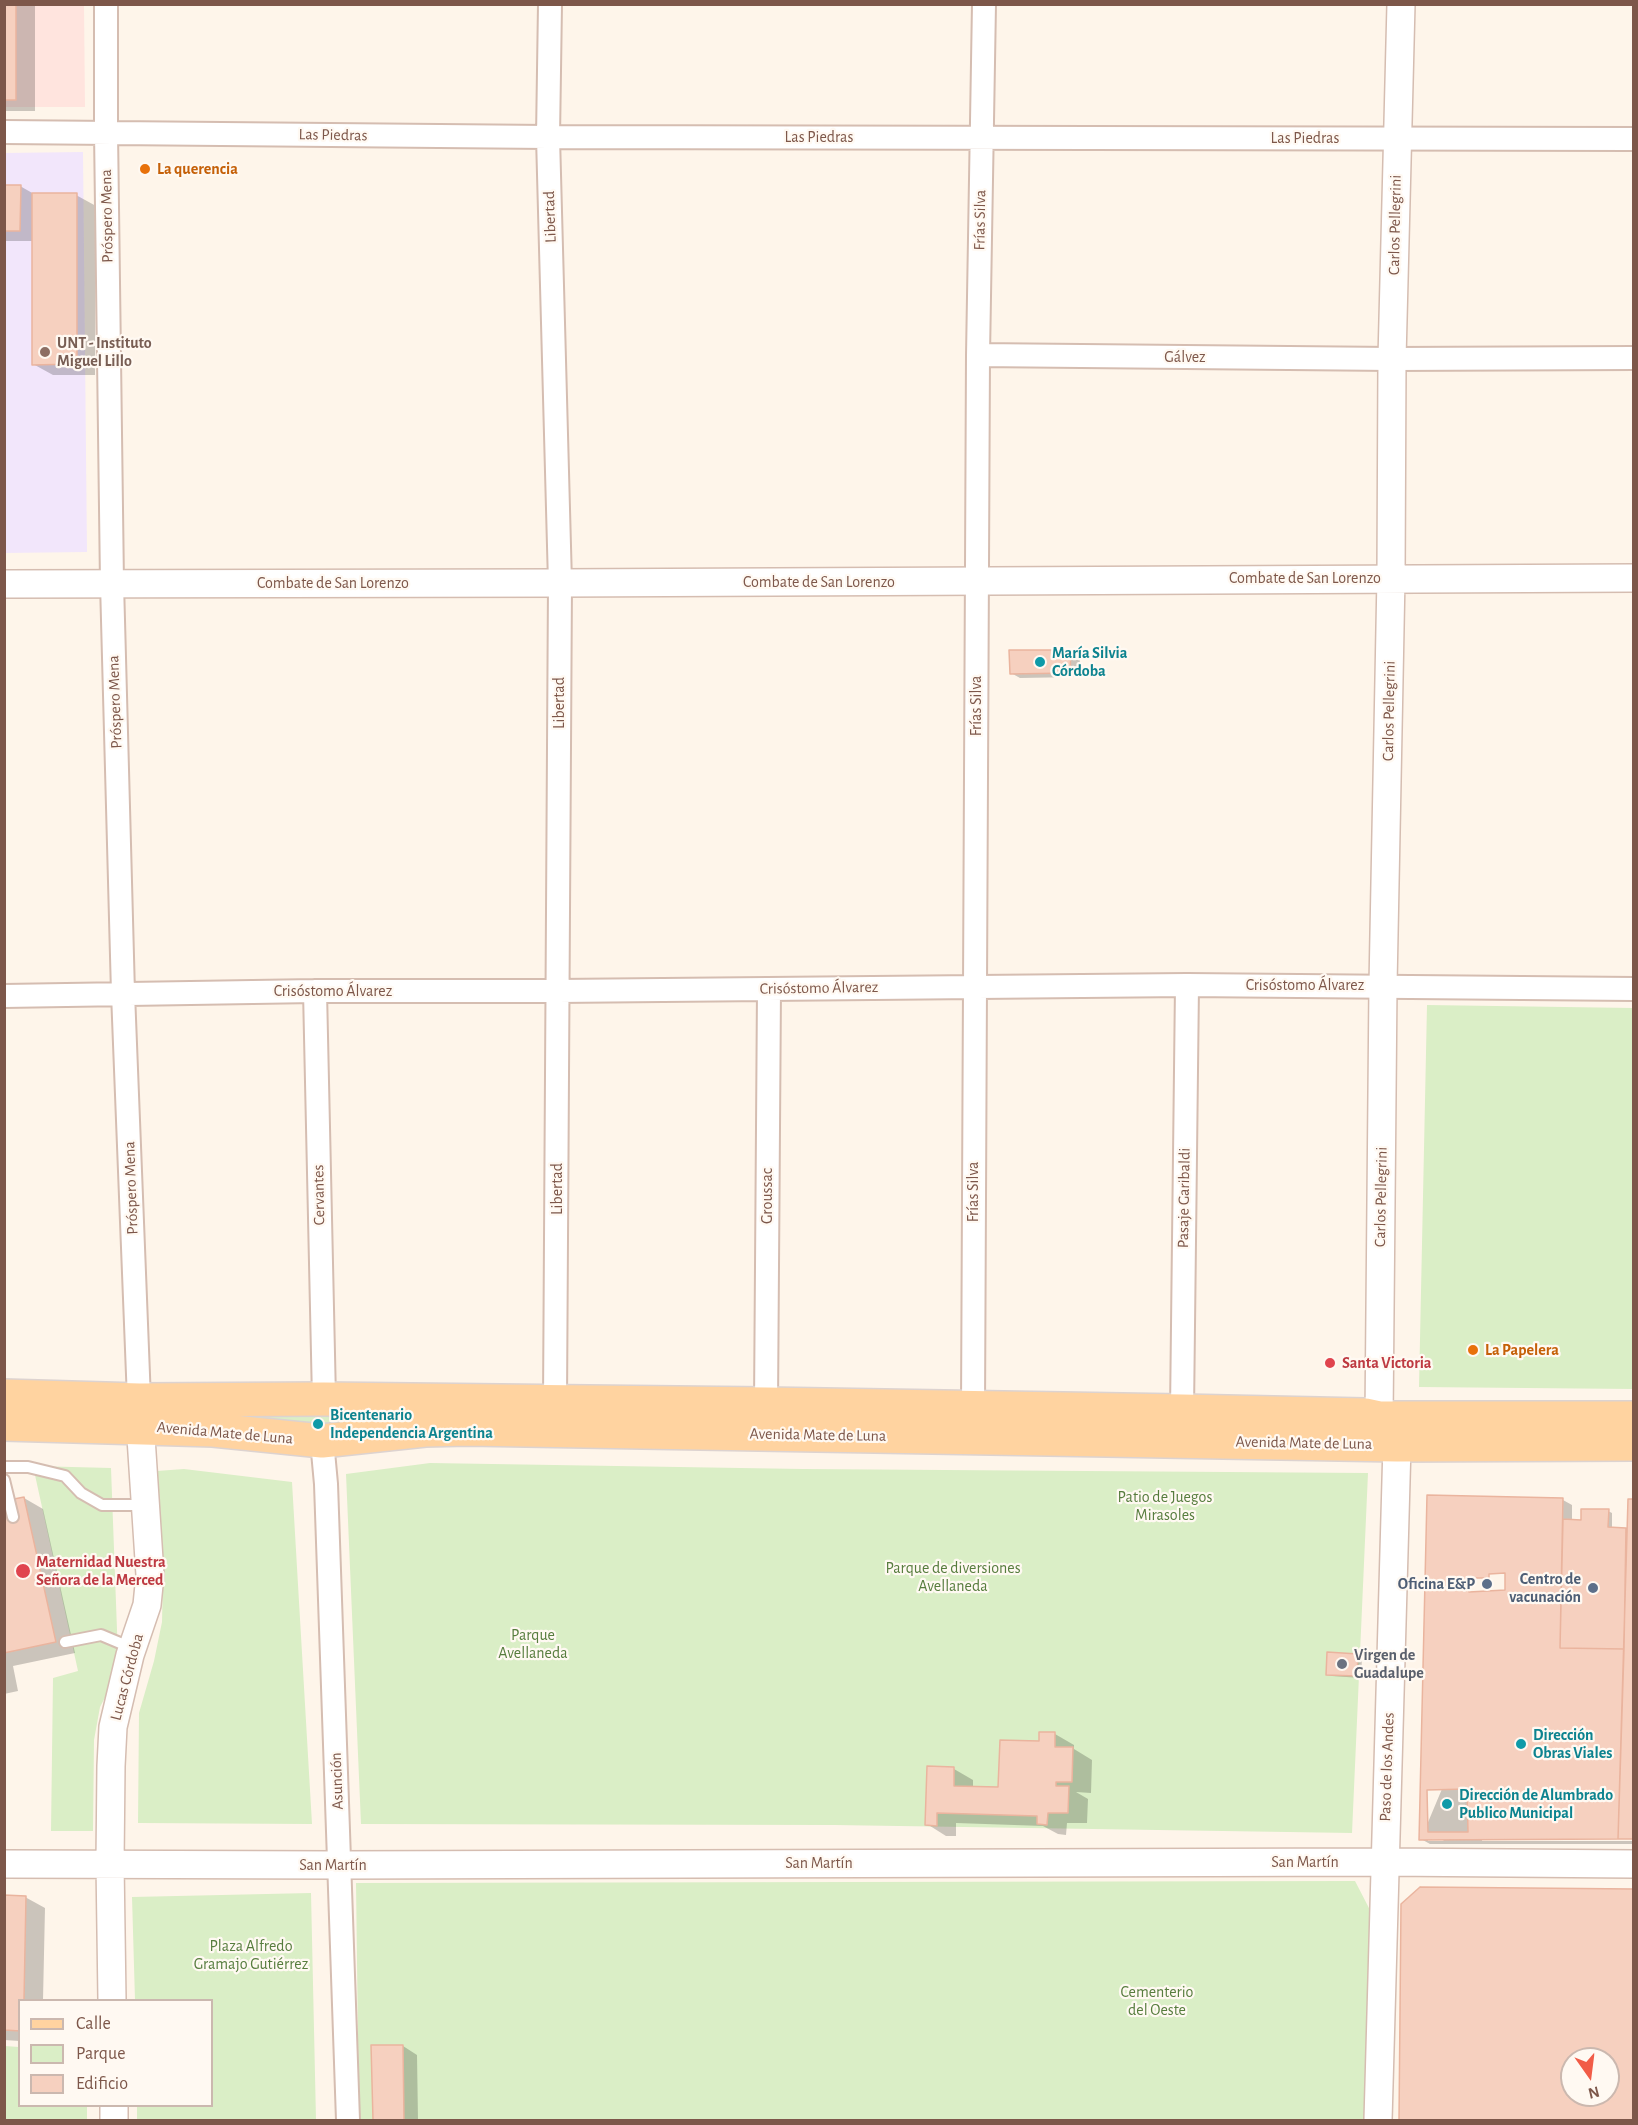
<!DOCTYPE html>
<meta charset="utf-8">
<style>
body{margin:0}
#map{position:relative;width:1638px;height:2125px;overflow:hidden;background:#fef5ea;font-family:"Alegreya Sans",sans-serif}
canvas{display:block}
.frame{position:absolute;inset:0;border:6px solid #7d574a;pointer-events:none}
.legend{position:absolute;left:18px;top:1999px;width:195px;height:108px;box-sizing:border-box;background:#fff9f2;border:2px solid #cbb8af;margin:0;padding:8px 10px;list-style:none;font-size:18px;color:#7d574a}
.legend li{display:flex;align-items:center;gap:12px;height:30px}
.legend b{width:30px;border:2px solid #cbb8af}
.north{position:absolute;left:1560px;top:2047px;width:60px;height:60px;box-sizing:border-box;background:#fff9f2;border:2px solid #cbb8af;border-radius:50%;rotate:166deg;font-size:16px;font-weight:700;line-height:24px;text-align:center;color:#7d574a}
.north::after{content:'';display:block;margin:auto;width:21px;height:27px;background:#f15c47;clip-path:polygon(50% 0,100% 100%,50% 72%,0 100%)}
</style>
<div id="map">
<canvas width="1638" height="2125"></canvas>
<div class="frame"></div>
<ul class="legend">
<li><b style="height:8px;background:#ffd3a0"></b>Calle</li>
<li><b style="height:16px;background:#daeec6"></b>Parque</li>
<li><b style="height:16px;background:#f6d0bf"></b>Edificio</li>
</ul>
<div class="north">N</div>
</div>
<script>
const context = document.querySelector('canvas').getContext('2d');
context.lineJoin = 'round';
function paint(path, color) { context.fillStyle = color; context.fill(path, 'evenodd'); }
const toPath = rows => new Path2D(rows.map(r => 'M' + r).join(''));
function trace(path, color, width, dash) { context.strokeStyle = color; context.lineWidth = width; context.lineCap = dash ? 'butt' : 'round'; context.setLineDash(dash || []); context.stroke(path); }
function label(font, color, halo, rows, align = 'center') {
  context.font = font + ' "Alegreya Sans",sans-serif'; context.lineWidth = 4.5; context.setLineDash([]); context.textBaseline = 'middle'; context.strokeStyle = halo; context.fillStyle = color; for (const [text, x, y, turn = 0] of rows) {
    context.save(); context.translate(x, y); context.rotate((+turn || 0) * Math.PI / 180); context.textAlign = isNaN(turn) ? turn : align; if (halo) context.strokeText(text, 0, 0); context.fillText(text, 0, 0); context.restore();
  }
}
paint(toPath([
 [4,5,84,5,85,107,5,107]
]), '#ffe4de');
paint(toPath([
 [83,152,87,552,5,553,4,153]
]), '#f2e6fb');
paint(toPath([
 [1427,1005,1633,1008,1633,1389,1419,1387],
 [161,1415,468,1415,315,1429],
 [430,1463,803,1469,1368,1473,1352,1833,834,1825,361,1824,346,1474],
 [33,1466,111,1468,118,1657,111,1686,100,1707,94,1740,93,1831,51,1831,53,1678,78,1671],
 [184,1469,292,1482,312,1824,138,1823,139,1713,154,1661,162,1622,163,1576,157,1471],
 [1355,1881,1370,1910,1366,2120,359,2120,356,1883],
 [311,1893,316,2120,137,2120,137,2106,212,2106,212,2000,135,2000,132,1897],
 [5,2046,19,2047,20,2106,87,2106,87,2120,5,2120]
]), '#daeec6');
paint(toPath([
 [4,4,35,4,35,111,4,111],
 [4,186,20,186,34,194,76,195,96,206,95,375,53,375,33,364,34,241,4,241],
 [1071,651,1080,657,1079,677,1020,678,1011,673,1010,652],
 [24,1498,43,1509,75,1653,13,1666,18,1691,4,1694,4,1503],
 [1563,1500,1572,1505,1572,1521,1583,1521,1608,1511,1612,1513,1612,1529,1628,1531,1634,1838,1482,1838,1482,1841,1634,1841,1634,1844,1430,1844,1421,1839],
 [1428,1838,1441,1838,1444,1841,1428,1841],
 [1358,1655,1362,1657,1361,1678,1332,1676,1327,1674],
 [1055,1734,1074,1745,1074,1749,1092,1760,1091,1793,1076,1792,1088,1799,1087,1823,1067,1823,1066,1835,1058,1834,1043,1826,956,1823,956,1836,946,1836,927,1824,954,1769,973,1780,973,1788,1000,1789,1040,1743],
 [1634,1890,1634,2120,1400,2120,1403,1904],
 [1572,2059,1608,2059,1608,2095,1572,2095],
 [4,1897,25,1897,45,1908,43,2000,20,2000,20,2041,4,2040],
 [403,2046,417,2055,418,2120,374,2120,373,2047]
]), '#0003');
const building = toPath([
 [4,4,16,4,16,100,4,100,4,4],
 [4,185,21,185,20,231,4,231,4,185],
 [32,193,77,193,77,364,32,365,32,193],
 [1009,650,1071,650,1070,673,1010,674,1009,650],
 [1427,1495,1563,1498,1560,1648,1624,1649,1618,1839,1419,1840,1427,1495],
 [24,1497,56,1642,4,1653,4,1501,24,1497],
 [1628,1499,1634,1499,1634,1839,1618,1839,1628,1499],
 [1581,1509,1609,1509,1608,1527,1626,1528,1624,1649,1560,1648,1563,1519,1581,1520,1581,1509],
 [1505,1573,1505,1590,1469,1592,1468,1578,1489,1578,1489,1574,1505,1573],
 [1327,1652,1358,1654,1357,1676,1326,1675,1327,1652],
 [1039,1732,1055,1732,1055,1747,1073,1747,1072,1782,1056,1782,1056,1786,1069,1786,1068,1813,1048,1813,1047,1825,1037,1824,1037,1816,937,1813,937,1826,925,1825,927,1766,954,1767,954,1786,998,1787,1000,1740,1039,1741,1039,1732],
 [1467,1789,1468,1832,1428,1832,1427,1790,1467,1789],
 [1420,1887,1634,1889,1634,2120,1399,2120,1401,1904,1420,1887],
 [1572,2059,1608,2059,1608,2095,1572,2095,1572,2059],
 [4,1895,26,1896,24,2000,20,2000,20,2031,4,2030,4,1895],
 [371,2045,403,2045,404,2120,373,2120,371,2045]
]);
paint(building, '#f6d0bf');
trace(building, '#eab49e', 1.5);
const service = toPath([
 [4,1467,28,1467,65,1476,81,1493,102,1505,146,1505],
 [4,1480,13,1517],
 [65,1642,101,1635,132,1648]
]);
const minor = toPath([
 [106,4,106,132,112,583,123,993,139,1400],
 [550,4,548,137,560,583,555,1402],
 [4,132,548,137,1634,139],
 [978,355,1392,359,1634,358],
 [315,991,324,1399],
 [4,996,315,991,558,991,1187,985,1634,989],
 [766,1404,769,989],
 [973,1407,978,355,984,4],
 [1182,1411,1187,985],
 [322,1441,326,1484,348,2120]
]);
const tertiary = toPath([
 [4,584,560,583,1634,578],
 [4,1864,340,1865,1384,1862,1634,1864],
 [112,2000,110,1863,111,1766,113,1727,130,1655,147,1605,150,1575,139,1407],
 [114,2106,114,2120],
 [1378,2120,1397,1445,1379,1418,1383,985,1391,577,1392,359,1401,4]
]);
const primary = toPath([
 [4,1396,139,1400,324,1399,766,1404,1182,1411,1365,1415,1379,1418,1634,1418],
 [4,1424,213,1430,322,1441,425,1430,468,1429,1397,1445,1634,1444]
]);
trace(service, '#d5bdb1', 14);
trace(minor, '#d5bdb1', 26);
trace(tertiary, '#d5bdb1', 30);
trace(primary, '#ddd3d0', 36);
trace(service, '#fff', 10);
trace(minor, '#fff', 22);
trace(tertiary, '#fff', 27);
trace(primary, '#ffd3a0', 33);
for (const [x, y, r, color] of [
 [145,169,6,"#e8710a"],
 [45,352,6,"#8d6e63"],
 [1040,662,6,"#0f9aa8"],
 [1473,1350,6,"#e8710a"],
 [1330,1363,6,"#e0444e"],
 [318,1424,6,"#0f9aa8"],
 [23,1571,8,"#e0444e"],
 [1487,1584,6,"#5c6f8a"],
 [1593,1588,6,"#5c6f8a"],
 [1342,1664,6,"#6b7280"],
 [1521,1744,6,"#0f9aa8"],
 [1447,1804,6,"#0f9aa8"]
]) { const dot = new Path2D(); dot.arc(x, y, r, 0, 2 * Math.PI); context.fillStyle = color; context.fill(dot); trace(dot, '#fff9f2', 2); }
label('16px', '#7d574a', '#fff9f2', [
 ["Las Piedras",333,135,1],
 ["Las Piedras",819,137],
 ["Las Piedras",1305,138],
 ["Próspero Mena",107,216,-91],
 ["Libertad",550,217,-92],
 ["Frías Silva",980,220,-89],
 ["Carlos Pellegrini",1395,225,-89],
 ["Gálvez",1185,357],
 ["Combate de San Lorenzo",1305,578],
 ["Combate de San Lorenzo",819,582],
 ["Combate de San Lorenzo",333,583],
 ["Próspero Mena",115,702,-92],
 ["Libertad",559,703,-90],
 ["Frías Silva",976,706,-90],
 ["Carlos Pellegrini",1389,711,-89],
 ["Crisóstomo Álvarez",1305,985],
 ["Crisóstomo Álvarez",819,988,-1],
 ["Crisóstomo Álvarez",333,991],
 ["Próspero Mena",131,1188,-92],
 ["Libertad",557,1189,-90],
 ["Frías Silva",973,1192,-90],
 ["Cervantes",319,1195,-91],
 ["Groussac",767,1196,-90],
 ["Carlos Pellegrini",1381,1197,-89],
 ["Pasaje Garibaldi",1184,1198,-89],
 ["Avenida Mate de Luna",225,1433,5],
 ["Avenida Mate de Luna",818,1435,1],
 ["Avenida Mate de Luna",1304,1443,1],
 ["Lucas Córdoba",127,1677,-75],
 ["Paso de los Andes",1387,1767,-88],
 ["Asunción",337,1781,-92],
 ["San Martín",1305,1862],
 ["San Martín",819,1863],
 ["San Martín",333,1865]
]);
label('bold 16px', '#c56008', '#fff9f2', [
 ["La querencia",157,169],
 ["La Papelera",1485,1350]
], 'left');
label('bold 16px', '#785e54', '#fff9f2', [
 ["UNT - Instituto",57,343],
 ["Miguel Lillo",57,361]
], 'left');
label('bold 16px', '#0d838f', '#fff9f2', [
 ["María Silvia",1052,653],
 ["Córdoba",1052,671],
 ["Bicentenario",330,1415],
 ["Independencia Argentina",330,1433],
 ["Dirección",1533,1735],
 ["Obras Viales",1533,1753],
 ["Dirección de Alumbrado",1459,1795],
 ["Publico Municipal",1459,1813]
], 'left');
label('bold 16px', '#be3a42', '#fff9f2', [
 ["Santa Victoria",1342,1363],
 ["Maternidad Nuestra",36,1562],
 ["Señora de la Merced",36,1580]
], 'left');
label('16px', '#577d3e', '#fff9f2', [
 ["Patio de Juegos",1165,1497],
 ["Mirasoles",1165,1515],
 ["Parque de diversiones",953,1568],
 ["Avellaneda",953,1586],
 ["Parque",533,1635],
 ["Avellaneda",533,1653],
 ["Plaza Alfredo",251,1946],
 ["Gramajo Gutiérrez",251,1964],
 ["Cementerio",1157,1992],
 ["del Oeste",1157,2010]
]);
label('bold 16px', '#4e5e75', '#fff9f2', [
 ["Centro de",1581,1579],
 ["vacunación",1581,1597],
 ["Oficina E&P",1475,1584]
], 'right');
label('bold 16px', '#5b616d', '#fff9f2', [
 ["Virgen de",1354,1655],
 ["Guadalupe",1354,1673]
], 'left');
</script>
